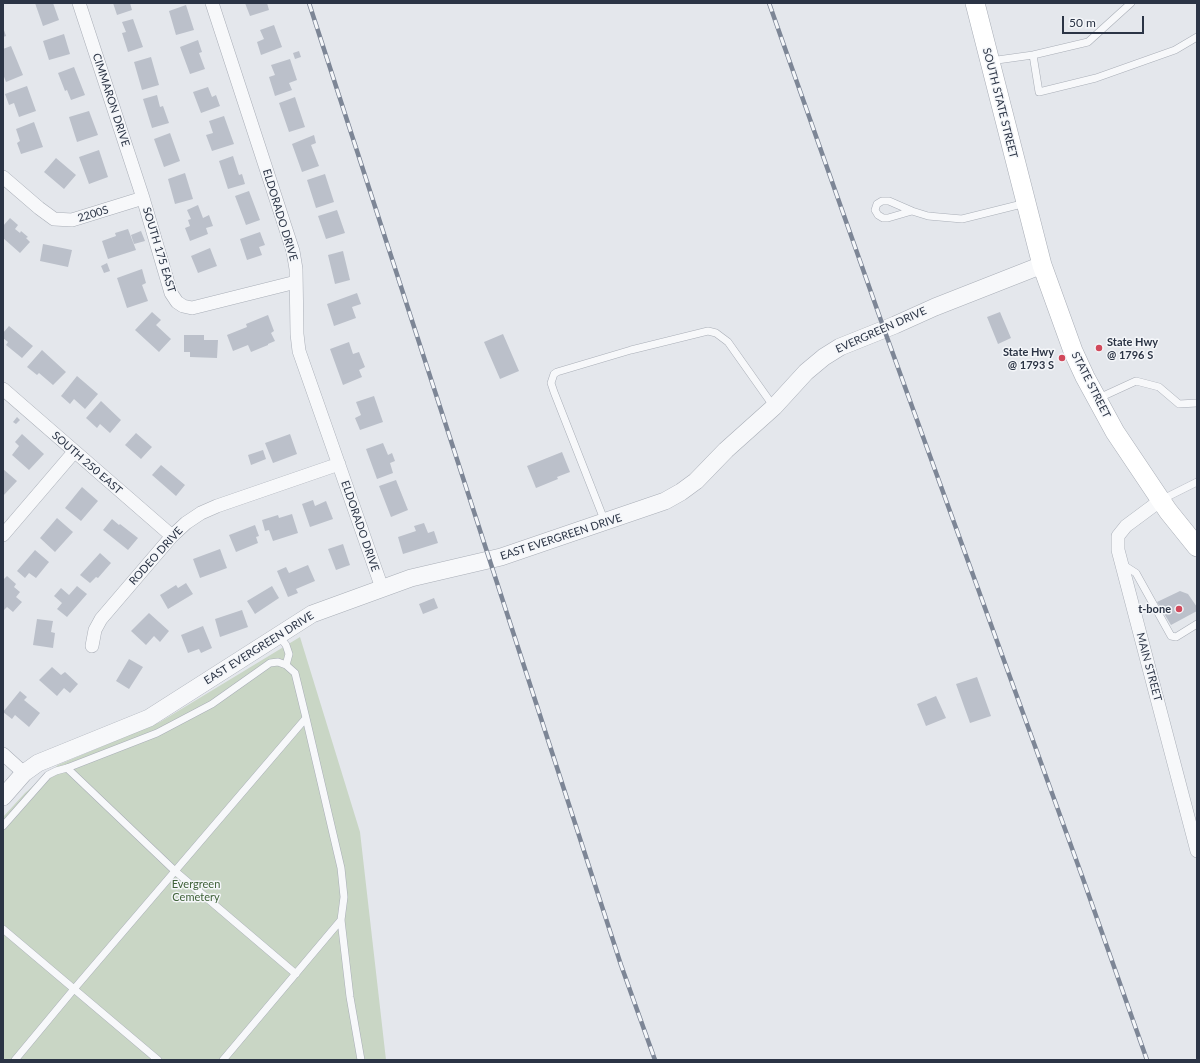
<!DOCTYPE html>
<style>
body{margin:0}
#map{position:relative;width:1200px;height:1063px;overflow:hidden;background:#e4e7ec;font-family:Lato,sans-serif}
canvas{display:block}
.frame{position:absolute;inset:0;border:4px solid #2b3445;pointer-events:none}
.scale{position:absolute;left:1062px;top:16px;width:82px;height:18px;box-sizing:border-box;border:2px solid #2b3445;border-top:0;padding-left:5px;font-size:12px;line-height:14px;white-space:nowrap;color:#2b3445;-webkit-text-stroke:3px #f4f6f9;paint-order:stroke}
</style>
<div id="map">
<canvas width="1200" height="1063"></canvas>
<div class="frame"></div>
<div class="scale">50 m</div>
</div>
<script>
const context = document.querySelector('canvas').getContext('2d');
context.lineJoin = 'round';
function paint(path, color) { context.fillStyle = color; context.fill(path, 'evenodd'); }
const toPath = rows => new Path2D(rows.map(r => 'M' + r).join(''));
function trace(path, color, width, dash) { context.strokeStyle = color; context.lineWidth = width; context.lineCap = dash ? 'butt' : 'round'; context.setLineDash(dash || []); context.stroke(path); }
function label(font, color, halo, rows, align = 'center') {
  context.font = font + ' Lato,sans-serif'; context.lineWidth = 3; context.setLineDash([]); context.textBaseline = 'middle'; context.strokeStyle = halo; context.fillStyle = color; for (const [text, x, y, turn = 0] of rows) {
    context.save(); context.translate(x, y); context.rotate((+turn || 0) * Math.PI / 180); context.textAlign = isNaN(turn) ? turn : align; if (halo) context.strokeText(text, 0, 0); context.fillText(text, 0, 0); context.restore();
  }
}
paint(toPath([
 [300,637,360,832,386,1060,3,1060,3,817,25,793,58,765,160,722]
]), '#c9d6c5');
paint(toPath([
 [35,3,53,3,59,20,43,26],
 [113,3,130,3,132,10,117,15],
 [245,3,267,3,269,10,250,16],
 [186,5,194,30,176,35,169,11],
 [133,19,143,47,128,52,122,33,126,32,122,22],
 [274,25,282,47,261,55,257,42,264,39,260,30],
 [3,27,6,36,3,37],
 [64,34,70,54,49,60,43,41],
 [198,40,202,52,199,53,205,69,190,74,180,47],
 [11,46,23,75,6,82,3,74,3,49],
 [299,51,301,57,295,59,293,53],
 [151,57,159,85,142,90,134,62],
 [290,59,297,80,289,83,292,90,275,96,269,77,275,75,271,65],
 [74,67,85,95,71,100,67,90,65,91,58,73],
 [27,86,36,111,19,117,14,103,9,105,5,94],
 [208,87,212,97,216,95,220,106,201,113,193,92],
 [157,95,160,107,163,106,169,123,152,128,143,99],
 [295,97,305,127,289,132,279,103],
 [89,111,98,135,77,142,69,117],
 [224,116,234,144,212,151,206,135,213,133,209,121],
 [34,122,43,147,21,154,17,143,20,141,16,129],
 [170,133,180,161,164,167,154,139],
 [314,135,316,143,311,145,319,166,302,172,292,144],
 [99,150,108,177,89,184,79,157],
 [233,156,239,175,242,174,245,184,228,189,219,161],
 [56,158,76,175,64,189,44,172],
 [185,173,193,199,175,204,168,179],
 [325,174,334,202,316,208,307,180],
 [249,191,260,220,246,225,235,196],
 [198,205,203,218,209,215,213,226,206,228,208,234,190,241,185,228,190,226,188,220,191,219,187,210],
 [337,210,345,233,326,239,318,216],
 [10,218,18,225,15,229,20,233,21,231,28,237,26,238,30,242,20,253,3,238,3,226],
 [128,229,136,250,108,259,102,241,116,236,115,233],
 [141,231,145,241,134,244,131,235],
 [260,232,265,245,259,247,262,255,247,260,240,239],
 [43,244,72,250,68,267,40,261],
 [210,248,217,266,198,273,191,256],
 [343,251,350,280,335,284,328,255],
 [107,263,110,271,104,273,101,266],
 [142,269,146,283,142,285,148,301,127,308,117,278],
 [357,293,361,304,352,307,356,318,334,326,327,304],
 [152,312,161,320,156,325,171,339,159,352,135,330],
 [1000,312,1011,338,998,344,987,317],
 [268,315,274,331,271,333,275,341,268,344,268,345,251,352,248,345,233,351,227,335,247,327,246,324],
 [9,326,33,346,22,358,6,345,8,342,3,338,3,333],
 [503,334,519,371,500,379,484,342],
 [184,335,204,335,204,340,218,340,217,358,190,357,190,352,184,352],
 [349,342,353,354,359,352,365,367,359,370,362,377,343,385,330,349],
 [42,350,66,372,53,385,39,373,37,375,27,367],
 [77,376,98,394,85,409,74,399,70,404,61,396],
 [374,396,383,422,360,430,355,418,361,415,356,402],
 [101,401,121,420,110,433,100,424,97,428,86,418],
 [17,417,20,420,16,424,13,422],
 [136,433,152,447,141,459,125,445],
 [22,434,44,454,29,470,12,455,19,446,15,442],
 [290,434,297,454,273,463,265,443],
 [383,443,388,455,392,453,395,461,390,463,393,473,377,479,366,449],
 [263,450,266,459,251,465,248,455],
 [562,452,570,472,557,477,558,479,536,488,527,466],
 [161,465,185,485,176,496,152,475],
 [3,469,17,481,3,496],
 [396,480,408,510,391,517,379,486],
 [82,487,98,501,81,521,65,508],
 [313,500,315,506,326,501,333,519,310,527,302,504],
 [292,514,298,533,273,541,269,530,265,531,262,520,278,515,279,518],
 [57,518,73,532,55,552,40,538],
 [112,519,119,525,120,524,138,538,128,550,103,530],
 [424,523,428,533,434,531,438,543,403,554,398,537,416,531,414,526],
 [255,525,259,536,256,537,258,543,236,552,229,535],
 [343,544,350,565,336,570,328,549],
 [220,549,227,568,200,578,193,559],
 [35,550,49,562,36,578,29,573,25,578,17,571],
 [100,553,111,563,98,578,96,577,90,583,80,575],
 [308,565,315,581,296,589,298,593,288,597,277,571,286,567,289,573],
 [7,576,16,584,14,587,20,592,16,597,22,602,13,612,7,607,4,610,3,609,3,580],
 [186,583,193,594,168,609,160,595,176,585,178,588],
 [77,586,87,594,67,617,57,609,62,603,54,596,61,588,69,595],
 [272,586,279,598,255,614,247,601],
 [1180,591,1188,594,1197,607,1197,611,1171,625,1157,602],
 [434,598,438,608,423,614,419,604],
 [242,610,248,627,220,637,215,619],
 [149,613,169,631,160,642,154,636,146,645,131,631],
 [37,619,53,621,51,632,55,633,53,648,33,645],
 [203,626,212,648,201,653,199,649,188,653,181,635],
 [129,659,143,667,129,689,116,681],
 [52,667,61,675,65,672,78,684,70,693,64,688,57,696,39,680],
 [977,677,991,716,970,723,956,684],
 [20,691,27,697,24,700,40,713,29,727,15,715,12,719,3,712],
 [936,696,946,718,926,726,917,704]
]), '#bbc0ca');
const service = toPath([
 [1033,55,1039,92,1096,78,1175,50,1197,37],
 [990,61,1033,55,1088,42,1131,3],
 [912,211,888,218,883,218,878,215,875,210,877,204,882,201,889,201,912,211,928,216,962,219,1026,203],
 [1099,398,1136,381,1159,387,1179,404,1197,403],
 [1161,500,1197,482],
 [605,522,554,392,551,383,554,374,557,372,631,350,708,331,716,333,728,342,774,407],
 [1122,564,1136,573,1171,636,1176,637,1197,624],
 [278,635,286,645,289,654,286,665],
 [306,718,341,868,344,897,341,920,350,997,361,1060],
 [67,768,175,871,296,974],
 [3,826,48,775,56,771,67,768,157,733,212,704,270,663,278,662,286,665,295,673,306,718,74,989,15,1060],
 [3,929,158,1060],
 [223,1060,341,920]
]);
const minor = toPath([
 [79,3,143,198,171,293,177,302,183,306,192,308,296,282],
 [212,3,293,251,296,269,297,334,299,351,382,588],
 [3,177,39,208,54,219,72,220,143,198],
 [3,389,172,536],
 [1161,500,1126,526,1118,536,1118,550,1197,851],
 [3,535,74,452],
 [92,646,95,630,101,619,172,536,186,523,201,513,217,506,339,464],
 [3,754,24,773]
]);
const tertiary = toPath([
 [3,797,24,773,38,763,149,718,312,614,411,578,501,557,665,501,681,492,696,481,726,450,774,407,806,372,824,357,840,347,895,325,935,307,1042,265]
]);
const secondary = toPath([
 [975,3,1042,265,1073,351,1085,377,1115,432,1168,511,1197,547]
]);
trace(service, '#a9aeb7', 8);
trace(minor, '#a9aeb7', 14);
trace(tertiary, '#a9aeb7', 18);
trace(secondary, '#a9aeb7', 20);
trace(service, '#f7f8fa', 7);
trace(minor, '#f7f8fa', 13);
trace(tertiary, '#f7f8fa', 17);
trace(secondary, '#fff', 19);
const rail = toPath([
 [309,3,621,965,655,1060],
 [769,3,884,329,1082,876,1147,1060]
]);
trace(rail, '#7d8696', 4.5);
trace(rail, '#f4f6f9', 3, [9]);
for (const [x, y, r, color] of [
 [1099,348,4,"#d1495b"],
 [1062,358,4,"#d1495b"],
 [1179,609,4,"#d1495b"]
]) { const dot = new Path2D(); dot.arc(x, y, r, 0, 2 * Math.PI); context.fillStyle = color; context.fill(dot); trace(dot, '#f4f6f9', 1.5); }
label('11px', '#2b3445', '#f4f6f9', [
 ["CIMMARON DRIVE",111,100,72],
 ["SOUTH STATE STREET",1000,103,76],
 ["2200S",93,214,-17],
 ["ELDORADO DRIVE",280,215,73],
 ["SOUTH 175 EAST",159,250,73],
 ["EVERGREEN DRIVE",881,330,-24],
 ["STATE STREET",1091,385,63],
 ["SOUTH 250 EAST",87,463,41],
 ["ELDORADO DRIVE",360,526,71],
 ["EAST EVERGREEN DRIVE",561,537,-18],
 ["RODEO DRIVE",156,556,-48],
 ["EAST EVERGREEN DRIVE",259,648,-32],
 ["MAIN STREET",1149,667,75]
]);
label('bold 11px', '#2b3445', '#f4f6f9', [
 ["State Hwy",1107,342,"left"],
 ["@ 1796 S",1107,355,"left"],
 ["State Hwy",1054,352],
 ["@ 1793 S",1054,365],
 ["t-bone",1171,609]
], 'right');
label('11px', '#3f6138', '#f4f6f9', [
 ["Evergreen",196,884],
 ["Cemetery",196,897]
]);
</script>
